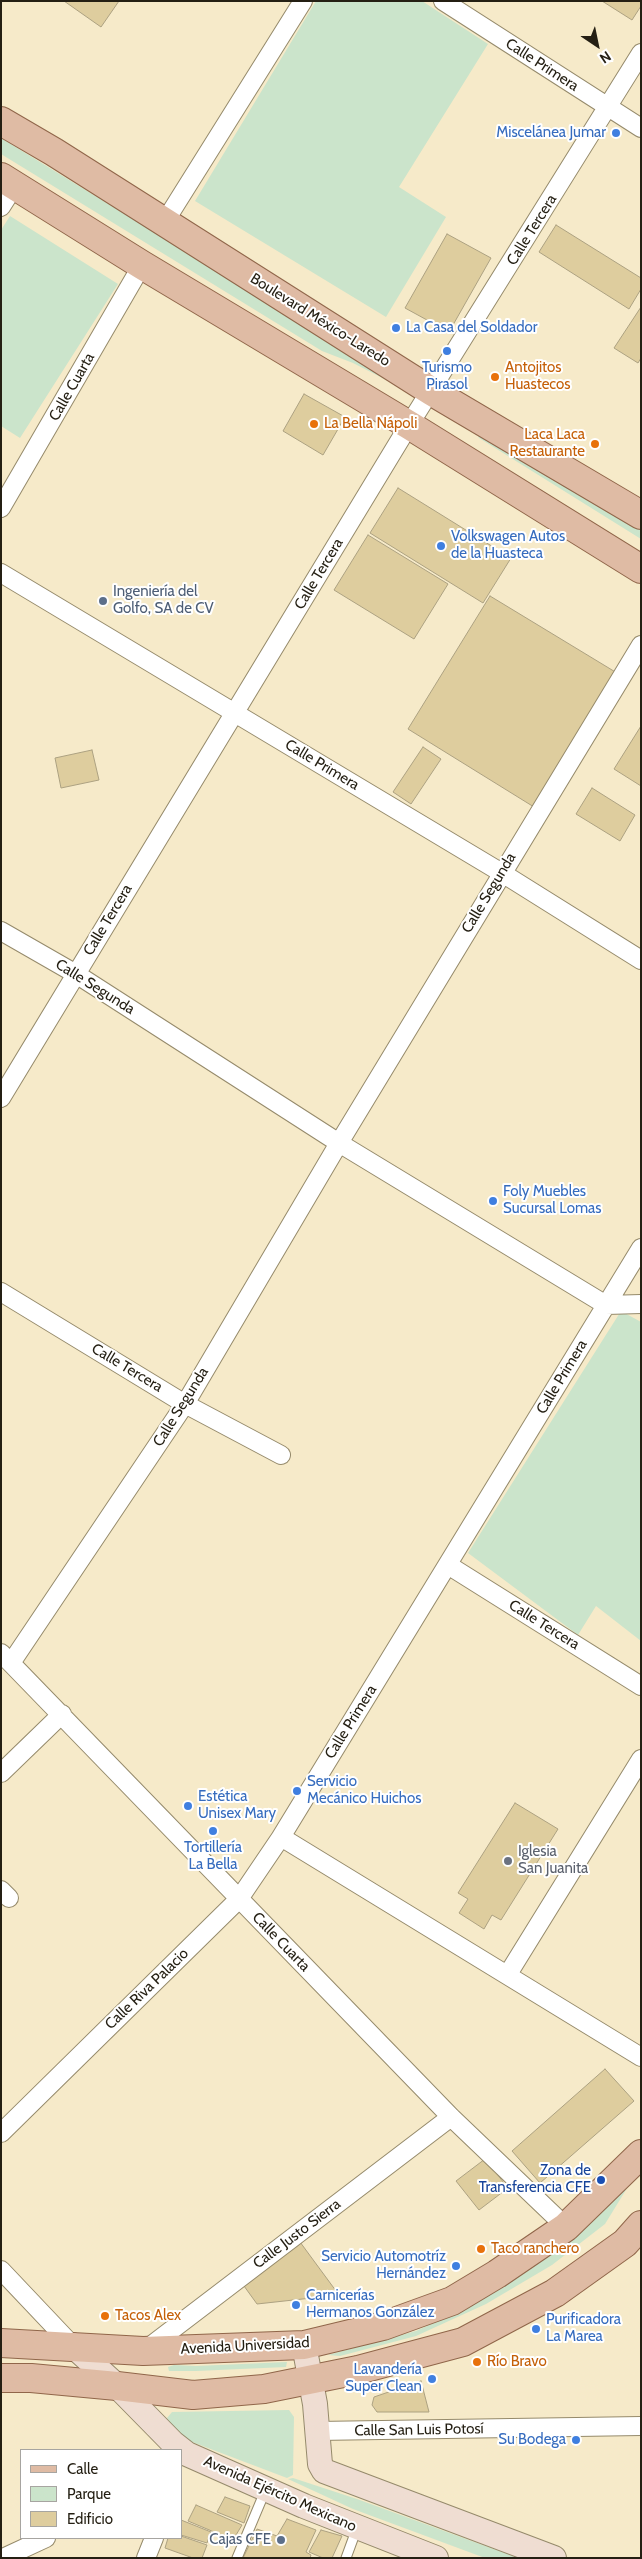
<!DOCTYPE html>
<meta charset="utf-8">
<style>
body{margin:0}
#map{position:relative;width:642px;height:2559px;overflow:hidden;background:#f6eac9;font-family:Cabin,sans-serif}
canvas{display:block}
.frame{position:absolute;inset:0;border:2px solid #241f13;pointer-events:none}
.legend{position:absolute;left:20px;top:2449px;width:162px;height:90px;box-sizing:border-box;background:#fff;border:1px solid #a7a5a1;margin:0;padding:6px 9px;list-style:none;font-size:15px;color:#241f13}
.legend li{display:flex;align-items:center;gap:10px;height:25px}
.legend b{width:25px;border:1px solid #a7a5a1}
.north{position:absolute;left:572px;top:20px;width:50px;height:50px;-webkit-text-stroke:4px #fff;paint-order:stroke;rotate:146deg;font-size:14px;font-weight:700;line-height:20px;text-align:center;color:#241f13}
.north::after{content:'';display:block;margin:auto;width:18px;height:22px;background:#241f13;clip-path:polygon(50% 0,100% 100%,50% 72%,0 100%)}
</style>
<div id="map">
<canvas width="642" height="2559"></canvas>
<div class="frame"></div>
<ul class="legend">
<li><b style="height:6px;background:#dfbba4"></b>Calle</li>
<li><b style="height:14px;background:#cbe4cb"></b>Parque</li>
<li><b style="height:14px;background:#decd9e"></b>Edificio</li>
</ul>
<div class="north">N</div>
</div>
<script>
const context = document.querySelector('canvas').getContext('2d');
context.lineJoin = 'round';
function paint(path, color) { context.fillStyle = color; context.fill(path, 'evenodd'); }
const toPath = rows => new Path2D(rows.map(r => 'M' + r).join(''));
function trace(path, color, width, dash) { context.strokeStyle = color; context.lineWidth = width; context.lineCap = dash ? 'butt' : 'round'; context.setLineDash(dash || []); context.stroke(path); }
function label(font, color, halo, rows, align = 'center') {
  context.font = font + ' Cabin,sans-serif'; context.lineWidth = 4; context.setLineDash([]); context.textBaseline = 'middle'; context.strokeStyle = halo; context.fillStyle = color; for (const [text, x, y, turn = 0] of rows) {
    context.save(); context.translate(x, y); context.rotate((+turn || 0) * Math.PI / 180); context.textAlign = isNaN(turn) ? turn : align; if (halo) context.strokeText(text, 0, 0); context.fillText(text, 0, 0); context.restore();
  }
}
paint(toPath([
 [316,1,422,1,488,44,399,187,446,217,386,317,195,201],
 [1,138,404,386,404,389,353,363,322,351,1,154],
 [10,216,118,284,20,438,1,426,1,230],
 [482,433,641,529,641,539,479,438,478,436],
 [621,1311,641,1322,641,1641,596,1606,578,1635,468,1553],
 [641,2167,641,2174,629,2185,605,2224,552,2265,486,2304,416,2336,340,2356,328,2355,416,2331,457,2312],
 [287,2362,286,2367,196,2371,169,2371,168,2367,174,2365,196,2366],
 [289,2410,294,2417,293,2475,287,2478,179,2437,167,2418,172,2412],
 [293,2478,357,2499,518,2558,485,2558,353,2509,288,2479]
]), '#cbe4cb');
const building = toPath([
 [64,1,119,1,101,27,64,1],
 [602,1,641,1,641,6,632,20,602,1],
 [556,225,641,278,641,289,629,309,539,252,556,225],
 [447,234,491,258,449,332,405,308,447,234],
 [641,307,641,358,638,363,614,348,641,307],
 [304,394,345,417,323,455,283,431,304,394],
 [398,488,511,558,483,603,370,533,398,488],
 [368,535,448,584,414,639,334,590,368,535],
 [490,596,617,673,534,807,408,729,490,596],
 [641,726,641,786,614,769,641,726],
 [423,747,441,759,411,804,393,792,423,747],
 [92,750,99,780,61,788,55,758,92,750],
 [592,788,635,815,620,841,576,814,592,788],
 [515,1803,558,1829,501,1920,492,1915,484,1929,459,1913,468,1899,458,1893,515,1803],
 [605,2069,634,2101,540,2183,512,2151,605,2069],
 [485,2159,508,2188,479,2210,456,2181,485,2159],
 [300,2242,339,2295,257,2304,244,2286,300,2242],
 [421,2381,429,2412,377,2412,372,2405,374,2397,421,2381],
 [225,2497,250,2506,244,2523,217,2512,225,2497],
 [196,2505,242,2525,233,2540,188,2521,196,2505],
 [287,2519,316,2530,306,2552,311,2555,310,2558,243,2558,257,2529,277,2536,287,2519],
 [181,2520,211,2532,207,2543,181,2535,181,2520],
 [321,2530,342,2536,332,2558,323,2558,309,2552,321,2530],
 [181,2536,207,2545,202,2558,193,2558,165,2548,168,2538,181,2536]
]);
paint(building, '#decd9e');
trace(building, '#aca181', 1);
const lane = toPath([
 [237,2558,266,2489],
 [346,2558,357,2528]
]);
const street = toPath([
 [443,1,641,128],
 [1,207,15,185],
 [164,223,303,1],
 [1,508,142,265],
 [1,573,502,873,641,960],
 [1,931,76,974,339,1143,606,1305,641,1304],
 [1,1098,409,425,641,53],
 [1,1292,185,1404,281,1455],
 [448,1565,641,1686],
 [1,1653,451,2117,566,2227],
 [11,1663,185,1404,339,1143,641,645],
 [1,1773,62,1714],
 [281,1837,641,2057],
 [1,1890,9,1898],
 [508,1974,641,1759],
 [1,2133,239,1899,281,1837,641,1248],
 [1,2270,72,2345],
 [144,2351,451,2117],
 [317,2431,641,2426],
 [3,2558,46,2538],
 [146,2558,154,2538]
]);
const secondary = toPath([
 [72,2345,117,2386,173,2443,187,2454,304,2506,436,2558],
 [304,2345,315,2404,320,2464,324,2471,554,2558]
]);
const primary = toPath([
 [1,121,54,152,431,391,641,515],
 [1,177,142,265,409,425,641,569],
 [1,2343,143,2351,304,2345,383,2326,452,2301,497,2274,566,2227,641,2154],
 [1,2378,31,2378,117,2386,193,2395,264,2389,358,2370,463,2342,555,2293,625,2243,641,2225]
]);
trace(lane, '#958a6b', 11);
trace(street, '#958a6b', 20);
trace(secondary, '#958a6b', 26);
trace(primary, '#90664a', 30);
trace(lane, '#fff', 9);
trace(street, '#fff', 18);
trace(secondary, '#efddd2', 24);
trace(primary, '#dfbba4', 28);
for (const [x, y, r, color] of [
 [616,133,5,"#3f7fe0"],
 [396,328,5,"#3f7fe0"],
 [447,351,5,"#3f7fe0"],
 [495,377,5,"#e8710a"],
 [314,424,5,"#e8710a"],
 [595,444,5,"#e8710a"],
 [441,546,5,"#3f7fe0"],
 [103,601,5,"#5c6f8a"],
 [493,1201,5,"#3f7fe0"],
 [297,1791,5,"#3f7fe0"],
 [188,1806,5,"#3f7fe0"],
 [213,1831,5,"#3f7fe0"],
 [508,1861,5,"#6b7280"],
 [601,2180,5,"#1a4fb4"],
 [481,2249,5,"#e8710a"],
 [456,2266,5,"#3f7fe0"],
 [296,2305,5,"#3f7fe0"],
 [105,2316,5,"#e8710a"],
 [536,2329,5,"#3f7fe0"],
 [477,2362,5,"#e8710a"],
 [432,2379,5,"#3f7fe0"],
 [576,2440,5,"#3f7fe0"],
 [281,2540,5,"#5c6f8a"]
]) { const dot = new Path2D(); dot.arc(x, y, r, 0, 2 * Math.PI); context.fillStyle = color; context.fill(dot); trace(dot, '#fff', 2); }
label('15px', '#241f13', '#fff', [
 ["Calle Primera",542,65,33],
 ["Calle Tercera",532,230,-58],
 ["Boulevard México-Laredo",320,320,32],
 ["Calle Cuarta",72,387,-60],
 ["Calle Tercera",319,574,-59],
 ["Calle Primera",322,765,31],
 ["Calle Segunda",489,893,-59],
 ["Calle Tercera",108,920,-59],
 ["Calle Segunda",95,987,32],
 ["Calle Tercera",127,1368,31],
 ["Calle Primera",562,1377,-59],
 ["Calle Segunda",181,1407,-58],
 ["Calle Tercera",544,1625,32],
 ["Calle Primera",351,1722,-58],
 ["Calle Cuarta",281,1942,46],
 ["Calle Riva Palacio",147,1989,-44],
 ["Calle Justo Sierra",297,2234,-37],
 ["Avenida Universidad",245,2346,-3],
 ["Calle San Luis Potosí",419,2430,-1],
 ["Avenida Ejército Mexicano",280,2494,24]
]);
label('15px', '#366cbe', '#fff', [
 ["Miscelánea Jumar",606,133,"right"],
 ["La Casa del Soldador",406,328],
 ["Turismo",447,368,"center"],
 ["Pirasol",447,385,"center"],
 ["Volkswagen Autos",451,537],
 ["de la Huasteca",451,554],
 ["Foly Muebles",503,1192],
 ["Sucursal Lomas",503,1209],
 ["Servicio",307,1782],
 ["Mecánico Huichos",307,1799],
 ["Estética",198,1797],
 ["Unisex Mary",198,1814],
 ["Tortillería",213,1848,"center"],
 ["La Bella",213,1865,"center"],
 ["Servicio Automotríz",446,2257,"right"],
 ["Hernández",446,2274,"right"],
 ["Carnicerías",306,2296],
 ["Hermanos González",306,2313],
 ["Purificadora",546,2320],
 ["La Marea",546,2337],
 ["Lavandería",422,2370,"right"],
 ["Super Clean",422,2387,"right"],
 ["Su Bodega",566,2440,"right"]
], 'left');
label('15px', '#c56008', '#fff', [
 ["Antojitos",505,368],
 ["Huastecos",505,385],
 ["La Bella Nápoli",324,424],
 ["Laca Laca",585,435,"right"],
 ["Restaurante",585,452,"right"],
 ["Taco ranchero",491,2249],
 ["Tacos Alex",115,2316],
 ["Río Bravo",487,2362]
], 'left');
label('15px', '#4e5e75', '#fff', [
 ["Ingeniería del",113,592],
 ["Golfo, SA de CV",113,609],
 ["Cajas CFE",271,2540,"right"]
], 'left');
label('15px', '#5b616d', '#fff', [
 ["Iglesia",518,1852],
 ["San Juanita",518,1869]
], 'left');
label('15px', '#164399', '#fff', [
 ["Zona de",591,2171],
 ["Transferencia CFE",591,2188]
], 'right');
</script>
